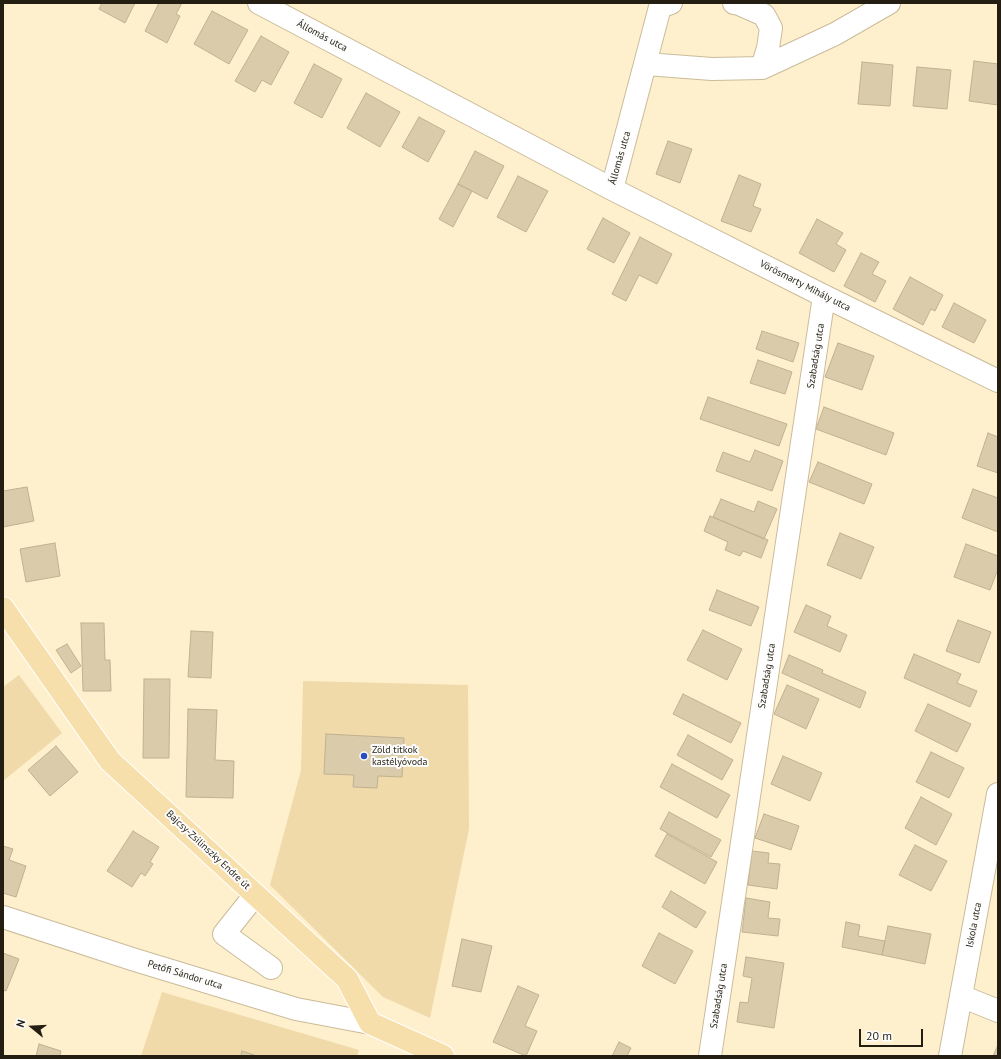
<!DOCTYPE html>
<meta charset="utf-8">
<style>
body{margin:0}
#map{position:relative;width:1001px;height:1059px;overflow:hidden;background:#feefcd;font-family:"PT Sans",sans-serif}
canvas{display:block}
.frame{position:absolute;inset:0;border:4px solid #231e11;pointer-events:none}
.north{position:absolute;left:12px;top:1007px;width:40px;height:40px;-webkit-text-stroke:3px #fdfdfd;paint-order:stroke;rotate:288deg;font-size:11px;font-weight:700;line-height:16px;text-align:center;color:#231e11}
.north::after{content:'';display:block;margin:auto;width:14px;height:18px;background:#231e11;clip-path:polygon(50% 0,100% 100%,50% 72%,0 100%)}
.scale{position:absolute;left:859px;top:1029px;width:64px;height:18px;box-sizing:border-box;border:2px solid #231e11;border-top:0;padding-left:5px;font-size:12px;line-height:14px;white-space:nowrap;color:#231e11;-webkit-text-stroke:3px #fdfdfd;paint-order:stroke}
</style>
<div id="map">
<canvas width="1001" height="1059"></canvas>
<div class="frame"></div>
<div class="north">N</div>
<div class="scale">20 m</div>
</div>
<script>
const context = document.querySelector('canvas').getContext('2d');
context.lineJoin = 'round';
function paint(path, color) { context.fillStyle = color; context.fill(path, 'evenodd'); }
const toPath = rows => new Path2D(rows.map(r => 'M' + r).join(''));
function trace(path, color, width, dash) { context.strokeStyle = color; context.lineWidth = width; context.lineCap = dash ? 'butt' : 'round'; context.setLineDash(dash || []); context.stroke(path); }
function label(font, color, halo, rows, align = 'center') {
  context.font = font + ' "PT Sans",sans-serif'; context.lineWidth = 4; context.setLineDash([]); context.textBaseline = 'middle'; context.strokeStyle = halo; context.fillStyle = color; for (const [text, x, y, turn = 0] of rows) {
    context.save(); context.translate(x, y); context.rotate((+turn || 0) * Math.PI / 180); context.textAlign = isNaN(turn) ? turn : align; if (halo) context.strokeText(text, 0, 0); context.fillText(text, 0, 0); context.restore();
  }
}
paint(toPath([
 [19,675,62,733,3,781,3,687],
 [303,681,468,685,469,829,430,1018,383,997,270,885,301,770],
 [162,992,359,1050,357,1056,141,1056]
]), '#f0daaa');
const building = toPath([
 [102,3,135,3,125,23,99,9,102,3],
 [159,3,182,3,176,14,180,16,167,43,145,31,159,3],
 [212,11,248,30,229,64,194,44,212,11],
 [261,36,289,52,271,85,262,80,255,92,235,81,261,36],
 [974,61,998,64,998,105,969,101,974,61],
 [862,62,893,65,890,106,858,104,862,62],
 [314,64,342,79,322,118,294,103,314,64],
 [917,67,951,70,947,109,913,106,917,67],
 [366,93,400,112,380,147,347,128,366,93],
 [419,117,445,131,428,162,402,147,419,117],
 [668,141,692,149,680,183,656,174,668,141],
 [475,151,504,166,487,199,458,184,475,151],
 [739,175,761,184,753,206,761,209,751,232,721,221,739,175],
 [518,176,548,191,526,232,497,217,518,176],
 [458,184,472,191,453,227,439,219,458,184],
 [603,218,630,233,614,263,587,249,603,218],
 [817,219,843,233,836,244,846,250,834,272,799,253,817,219],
 [640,237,672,254,657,284,639,275,626,301,612,294,640,237],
 [861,253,879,262,872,274,886,281,875,302,844,286,861,253],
 [910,277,943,295,935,311,931,309,923,325,893,309,910,277],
 [954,303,986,320,974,343,942,327,954,303],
 [762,331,799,343,793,362,756,349,762,331],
 [838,343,874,356,862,390,825,377,838,343],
 [758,360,792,372,785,394,750,383,758,360],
 [708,397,787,424,779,446,700,419,708,397],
 [824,407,894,433,886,455,816,429,824,407],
 [988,433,998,437,998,473,977,466,988,433],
 [755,450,783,461,772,491,716,471,723,452,750,462,755,450],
 [818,462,872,484,864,504,809,482,818,462],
 [27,487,34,521,3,527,3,491,27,487],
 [973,489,998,498,998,532,962,518,973,489],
 [721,499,754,512,758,501,777,509,764,539,713,517,721,499],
 [710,516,768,540,761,558,743,551,740,556,725,550,728,542,704,531,710,516],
 [840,533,874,547,861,579,827,565,840,533],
 [55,543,60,576,26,582,20,549,55,543],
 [966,544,998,556,998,569,990,590,954,577,966,544],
 [717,590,759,607,751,626,709,610,717,590],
 [806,605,831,616,827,626,847,635,840,652,794,632,806,605],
 [958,620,991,632,979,663,946,651,958,620],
 [81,623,104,623,105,660,110,660,111,691,83,691,81,623],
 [703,630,742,649,727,680,687,660,703,630],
 [191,631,213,632,211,678,188,677,191,631],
 [67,644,81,666,71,673,56,650,67,644],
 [914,654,961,674,957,683,977,691,970,707,904,678,914,654],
 [789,655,823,670,822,673,866,692,860,708,782,673,789,655],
 [144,679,170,679,169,758,143,758,144,679],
 [787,685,819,699,806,729,774,714,787,685],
 [683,694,741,723,731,743,673,714,683,694],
 [928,704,971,724,957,752,915,731,928,704],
 [188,709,217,710,215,760,234,761,233,798,186,797,188,709],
 [326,734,404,738,402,777,378,776,377,788,353,787,354,775,324,774,326,734],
 [688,735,733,760,722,780,677,755,688,735],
 [56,746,78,772,50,796,28,770,56,746],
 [931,752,964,768,949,798,916,782,931,752],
 [783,756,822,773,810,801,771,784,783,756],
 [672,764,730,795,717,818,660,787,672,764],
 [921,797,952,814,936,845,905,828,921,797],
 [669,812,721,840,711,857,660,829,669,812],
 [764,814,799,826,791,850,755,838,764,814],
 [133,831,159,847,150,862,153,864,145,876,141,873,132,887,107,871,133,831],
 [667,834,717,862,705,884,655,856,667,834],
 [915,845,947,861,931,891,899,875,915,845],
 [3,846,13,849,9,860,26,866,16,897,3,893,3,846],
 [752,851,769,853,768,863,780,864,777,889,748,885,752,851],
 [671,891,706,912,696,928,662,907,671,891],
 [746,898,770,902,768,918,780,919,778,936,742,932,746,898],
 [846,922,860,925,858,936,885,941,882,955,842,947,846,922],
 [888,926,931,934,925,964,882,955,888,926],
 [659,933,693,951,675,984,642,966,659,933],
 [462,939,492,946,481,992,452,986,462,939],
 [3,953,19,959,6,991,3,990,3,953],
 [746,957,784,963,774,1028,737,1022,740,1002,748,1003,752,978,743,976,746,957],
 [518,986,539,995,525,1026,537,1031,526,1056,493,1042,518,986],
 [619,1042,631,1048,627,1056,612,1056,619,1042],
 [39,1044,61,1051,60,1056,36,1056,39,1044],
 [998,1045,998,1056,993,1056,998,1045],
 [242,1051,257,1056,241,1056,242,1051]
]);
paint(building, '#dacbaa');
trace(building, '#c0b191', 1);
const minor = toPath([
 [259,3,612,189,824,296,998,381],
 [734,3,739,4,764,15,771,28,768,48,762,68],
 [646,64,712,69,762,68,835,34,889,3],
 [612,189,660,7,671,3],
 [255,895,224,934,271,968],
 [3,917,132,959,296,1009,370,1023],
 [961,996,998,1011],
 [710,1056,824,296],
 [950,1056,998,794]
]);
const major = toPath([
 [3,608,110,761,347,979,370,1023,443,1056]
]);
trace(minor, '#cabc9b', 24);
trace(major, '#fff', 24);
trace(minor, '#fff', 22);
trace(major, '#f6dfaa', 22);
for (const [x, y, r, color] of [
 [364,756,4,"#2c4cbc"]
]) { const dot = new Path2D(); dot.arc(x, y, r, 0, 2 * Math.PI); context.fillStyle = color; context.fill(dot); trace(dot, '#fdfdfd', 1.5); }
label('10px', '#231e11', '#fdfdfd', [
 ["Állomás utca",322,36,28],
 ["Állomás utca",620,158,-74],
 ["Vörösmarty Mihály utca",805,286,27],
 ["Szabadság utca",816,356,-81],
 ["Szabadság utca",767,676,-81],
 ["Bajcsy-Zsilinszky Endre út",208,850,43],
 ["Iskola utca",974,925,-79],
 ["Petőfi Sándor utca",185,975,17],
 ["Szabadság utca",719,996,-81]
]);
label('10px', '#231e11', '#fdfdfd', [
 ["Zöld titkok",372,750],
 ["kastélyóvoda",372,762]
], 'left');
</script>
